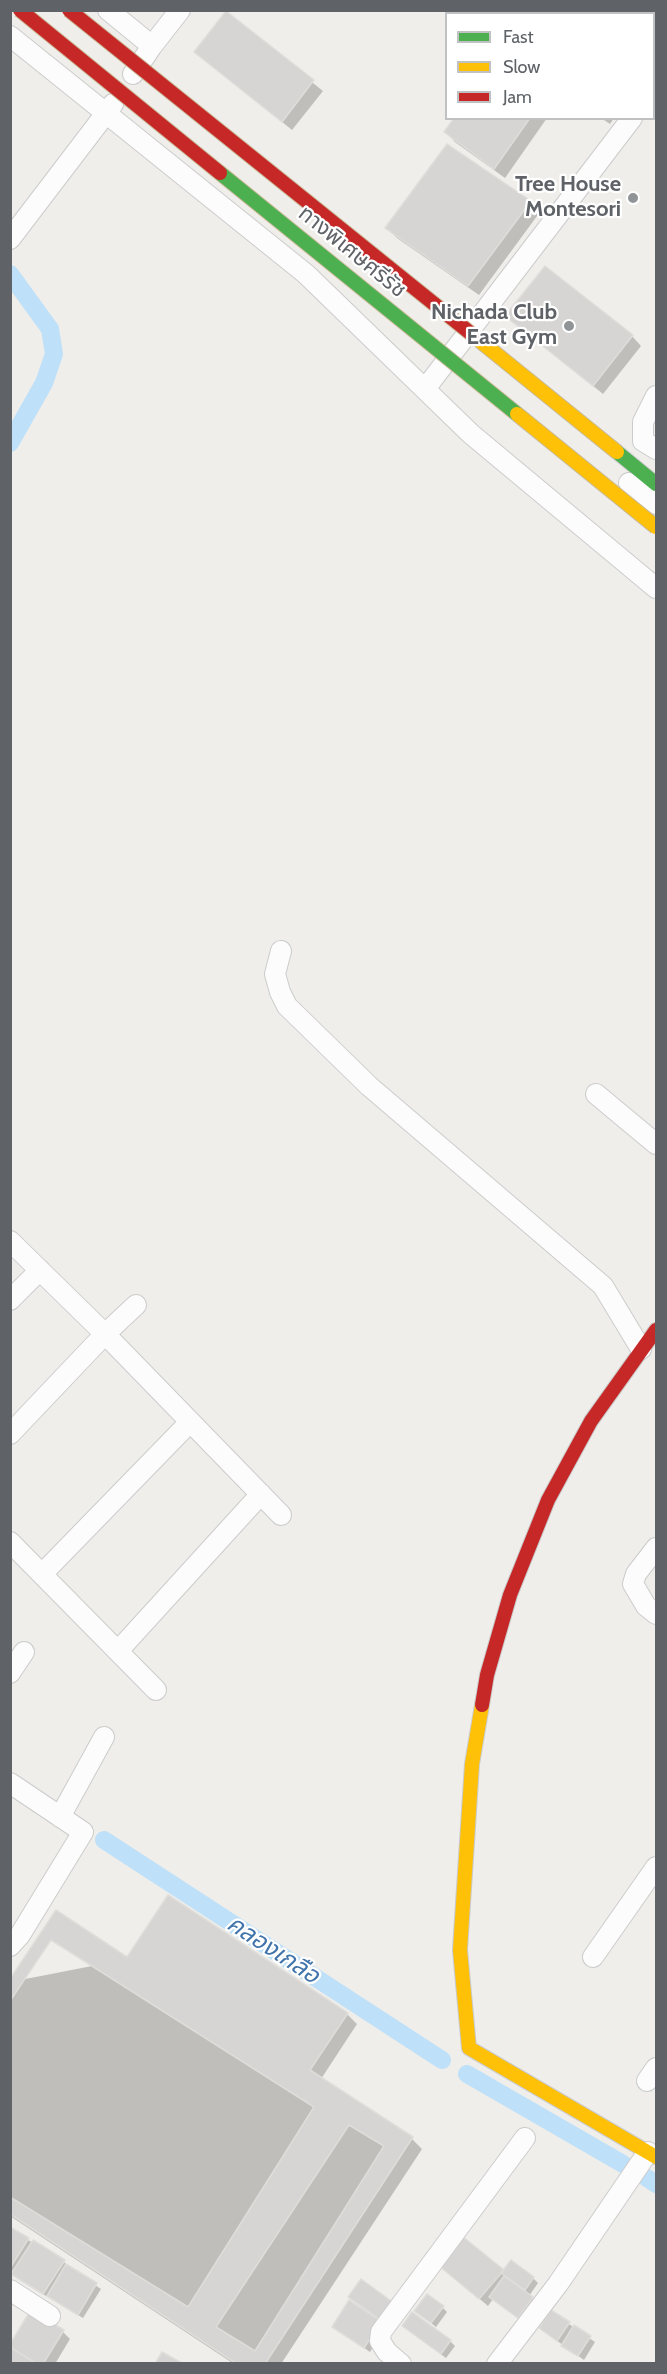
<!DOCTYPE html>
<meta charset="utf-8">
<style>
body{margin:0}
#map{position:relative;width:667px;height:2374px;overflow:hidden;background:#efeeea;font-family:Cabin,sans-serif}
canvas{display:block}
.frame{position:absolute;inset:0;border:12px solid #5f6368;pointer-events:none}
.legend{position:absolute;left:445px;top:12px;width:210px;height:108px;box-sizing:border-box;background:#fff;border:2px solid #bfc1c3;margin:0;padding:8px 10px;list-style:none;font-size:18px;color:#5f6368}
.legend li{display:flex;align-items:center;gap:12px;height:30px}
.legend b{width:30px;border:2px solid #bfc1c3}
</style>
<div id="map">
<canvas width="667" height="2374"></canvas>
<div class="frame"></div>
<ul class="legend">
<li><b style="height:8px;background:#4caf50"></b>Fast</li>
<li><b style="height:8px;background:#ffc107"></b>Slow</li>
<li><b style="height:8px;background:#c62828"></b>Jam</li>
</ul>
</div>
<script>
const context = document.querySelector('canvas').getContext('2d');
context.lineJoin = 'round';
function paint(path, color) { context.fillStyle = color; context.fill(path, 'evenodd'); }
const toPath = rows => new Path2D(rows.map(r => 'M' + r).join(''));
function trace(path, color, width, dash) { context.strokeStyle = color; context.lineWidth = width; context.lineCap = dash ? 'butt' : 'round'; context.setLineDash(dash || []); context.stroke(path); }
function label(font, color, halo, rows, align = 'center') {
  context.font = font + ' Cabin,"Noto Sans Thai",sans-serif'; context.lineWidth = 4.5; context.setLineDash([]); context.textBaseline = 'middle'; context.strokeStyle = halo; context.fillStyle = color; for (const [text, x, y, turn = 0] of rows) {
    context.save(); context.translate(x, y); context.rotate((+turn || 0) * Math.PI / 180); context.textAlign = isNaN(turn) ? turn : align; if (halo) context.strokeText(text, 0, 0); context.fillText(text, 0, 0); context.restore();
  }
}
paint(toPath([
 [226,13,323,91,292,130,196,52],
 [455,118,547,118,505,178,455,142,446,132],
 [601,118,614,118,610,124],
 [530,202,540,212,479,295,397,238,387,228],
 [507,316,632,336,641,346,603,394],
 [128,1959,347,2014,357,2024,321,2079,412,2139,422,2149,281,2364,234,2364,10,2216,10,1982],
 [10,2229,64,2262,72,2270,101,2289,83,2318,21,2281,10,2271],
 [448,2272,504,2272,533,2278,538,2283,529,2296,537,2303,523,2322,493,2299,488,2306],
 [443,2308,447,2312,436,2327,421,2315],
 [368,2310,387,2324,370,2352,334,2327],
 [569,2324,595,2342,584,2360,546,2333],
 [409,2331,450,2341,455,2346,446,2358],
 [63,2332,70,2339,55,2364,10,2364]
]), '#0003');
trace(toPath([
 [10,274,50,329,54,354,44,383,10,443],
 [104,1840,442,2060],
 [467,2074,623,2164],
 [647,2178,656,2184]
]), '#bfe0f9', 18);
const building = toPath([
 [532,10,552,10,556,14,530,14,532,10],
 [226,11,314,80,282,122,194,52,226,11],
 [454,118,530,118,494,169,444,132,454,118],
 [447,144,531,201,468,286,385,228,447,144],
 [545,266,633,335,593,386,505,316,545,266],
 [168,1895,348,2013,310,2070,413,2137,265,2364,237,2364,10,2214,10,1979,56,1910,127,1957,168,1895],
 [51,1940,314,2107,188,2307,10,2197,10,2001,51,1940],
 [349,2125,384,2146,255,2351,216,2327,349,2125],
 [10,2227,29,2238,10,2268,10,2227],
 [462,2236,504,2270,479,2299,438,2265,462,2236],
 [33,2240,65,2260,43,2294,11,2274,33,2240],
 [511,2260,534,2277,525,2290,501,2273,511,2260],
 [66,2264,97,2283,78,2315,47,2296,66,2264],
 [504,2276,533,2297,518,2318,489,2297,504,2276],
 [361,2279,398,2306,385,2323,348,2297,361,2279],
 [427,2294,444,2306,431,2323,414,2311,427,2294],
 [349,2300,381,2321,364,2348,332,2327,349,2300],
 [31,2310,64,2330,43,2364,37,2364,10,2347,10,2344,31,2310],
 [551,2310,570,2322,557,2341,539,2328,551,2310],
 [412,2312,451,2340,441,2354,402,2326,412,2312],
 [574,2325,591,2336,578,2356,561,2346,574,2325],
 [10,2347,37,2364,10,2364,10,2347],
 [162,2352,182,2363,182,2364,155,2364,162,2352]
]);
paint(building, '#d6d5d3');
trace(building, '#deddd9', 1.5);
const street = toPath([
 [108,10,152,46,133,74],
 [10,36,306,274,471,434,656,588],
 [152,46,180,10],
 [654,91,656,87],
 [10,239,113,104],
 [425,389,632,118],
 [656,396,643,422,643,441,656,449],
 [629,483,656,504],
 [281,951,275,974,280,992,287,1006,369,1086,603,1286,641,1349],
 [596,1094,656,1144],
 [10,1241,105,1334,281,1515],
 [10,1300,40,1270],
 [10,1434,105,1334,136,1305],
 [10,1542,156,1690],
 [656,1548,636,1574,633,1584,646,1606,656,1614],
 [43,1573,190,1422],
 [118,1651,261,1494],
 [10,1673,24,1652],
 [10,1783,83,1832,20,1935,10,1946],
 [60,1817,104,1737],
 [593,1957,656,1867],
 [647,2081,656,2068],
 [10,2290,50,2316],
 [401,2364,387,2352,380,2341,381,2332,525,2138],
 [497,2364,558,2284,648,2152]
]);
const fast = toPath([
 [617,452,656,484]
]);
const slow = toPath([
 [482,1705,472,1764,460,1950,469,2048,656,2157]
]);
const jam = toPath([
 [482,1705,487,1675,510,1595,548,1500,591,1421,656,1330]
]);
trace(street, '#cbcccc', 22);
trace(fast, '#cacacb', 16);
trace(slow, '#cacacb', 16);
trace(jam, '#cacacb', 16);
trace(street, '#fdfcfc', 20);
trace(fast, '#4caf50', 14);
trace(slow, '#ffc107', 14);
trace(jam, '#c62828', 14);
const fastBridge = toPath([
 [220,173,517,414]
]);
const slowBridge = toPath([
 [474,336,617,452],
 [517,414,656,527]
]);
const jamBridge = toPath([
 [20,10,220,173],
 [69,10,474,336]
]);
trace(fastBridge, '#c8b996', 16, []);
trace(slowBridge, '#c8b996', 16, []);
trace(jamBridge, '#c8b996', 16, []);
trace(fastBridge, '#4caf50', 14);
trace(slowBridge, '#ffc107', 14);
trace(jamBridge, '#c62828', 14);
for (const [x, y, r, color] of [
 [633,198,6,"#919496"],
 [569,326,6,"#919496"]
]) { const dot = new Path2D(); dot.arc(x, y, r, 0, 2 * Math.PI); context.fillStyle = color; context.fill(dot); trace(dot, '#fff', 2); }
label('bold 22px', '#5f6368', '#fff', [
 ["Tree House",621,185],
 ["Montesori",621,210],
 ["Nichada Club",557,313],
 ["East Gym",557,338]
], 'right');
label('22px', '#5f6368', '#fff', [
 ["ทางพิเศษศรีรัช",352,252,39]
]);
label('italic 24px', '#4174aa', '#fff', [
 ["คลองเกลือ",273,1950,33]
]);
</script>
